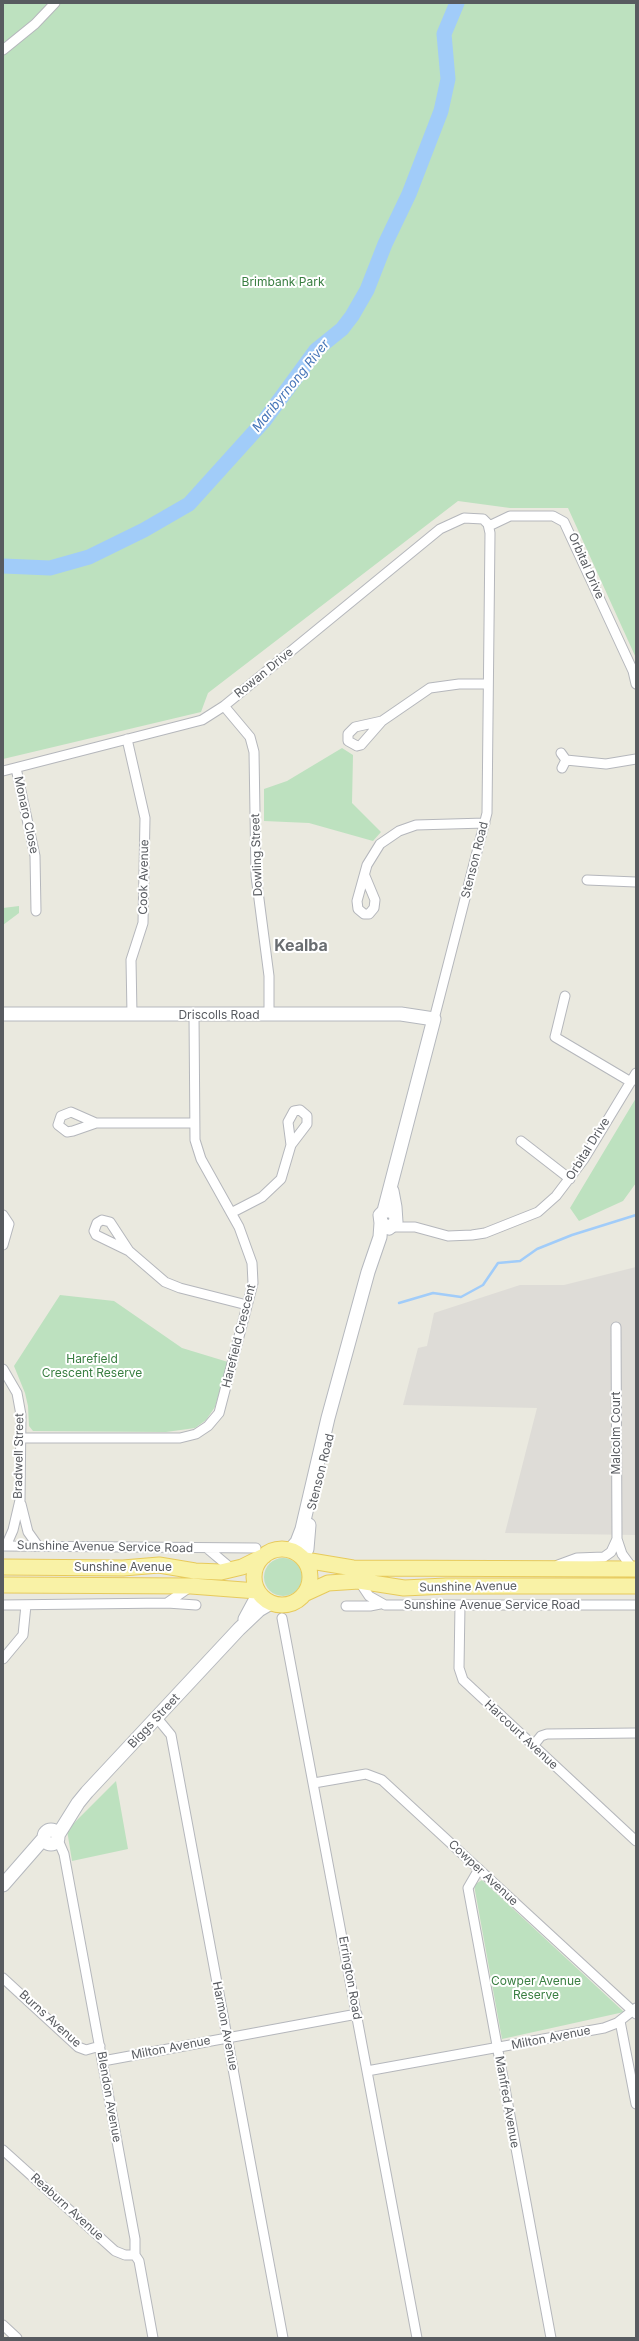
<!DOCTYPE html>
<style>
body{margin:0}
#map{position:relative;width:639px;height:2341px;overflow:hidden;background:#eae9df;font-family:Inter,sans-serif}
canvas{display:block}
.frame{position:absolute;inset:0;border:4px solid #585b60;pointer-events:none}
</style>
<div id="map">
<canvas width="639" height="2341"></canvas>
<div class="frame"></div>
</div>
<script>
const context = document.querySelector('canvas').getContext('2d');
context.lineJoin = 'round';
function paint(path, color) { context.fillStyle = color; context.fill(path, 'evenodd'); }
const toPath = rows => new Path2D(rows.map(r => 'M' + r).join(''));
function trace(path, color, width, dash) { context.strokeStyle = color; context.lineWidth = width; context.lineCap = dash ? 'butt' : 'round'; context.setLineDash(dash || []); context.stroke(path); }
function label(font, color, halo, rows, align = 'center') {
  context.font = font + ' Inter,sans-serif'; context.lineWidth = 4; context.setLineDash([]); context.textBaseline = 'middle'; context.strokeStyle = halo; context.fillStyle = color; for (const [text, x, y, turn = 0] of rows) {
    context.save(); context.translate(x, y); context.rotate((+turn || 0) * Math.PI / 180); context.textAlign = isNaN(turn) ? turn : align; if (halo) context.strokeText(text, 0, 0); context.fillText(text, 0, 0); context.restore();
  }
}
paint(toPath([
 [636,1267,636,1535,505,1533,537,1408,403,1405,418,1348,427,1346,434,1313,520,1285,564,1285]
]), '#dedcd7');
paint(toPath([
 [3,3,636,3,636,658,568,508,510,508,458,501,208,693,201,712,3,759],
 [342,748,353,755,352,803,381,832,373,841,309,823,264,821,264,789,287,781],
 [19,906,19,913,3,925,3,908],
 [636,1098,636,1183,623,1201,579,1221,570,1208],
 [60,1295,114,1301,182,1348,228,1362,215,1407,206,1420,195,1428,166,1432,33,1431,29,1426,28,1406,25,1393,14,1366],
 '264 1577a19 19 0 1 1 38 0a19 19 0 1 1-38 0Z',
 [116,1781,128,1849,72,1861,67,1830],
 [482,1880,624,2012,502,2039,474,1885]
]), '#bde1bf');
trace(toPath([
 [399,1303,433,1293,461,1297,483,1285,498,1263,520,1261,537,1249,572,1235,636,1215]
]), '#a1ccf9', 2.5);
trace(toPath([
 [3,566,50,568,89,557,144,530,189,504,264,421,316,350,342,329,352,316,367,290,385,244,409,194,441,111,448,79,444,34,457,3]
]), '#a1ccf9', 15);
const street = toPath([
 [3,50,35,24,55,3],
 [489,526,510,516,553,516,564,522,633,671,636,684],
 [224,706,250,737,254,752,256,876,269,976,269,1015],
 [382,721,355,727,348,734,348,741,357,746,361,745,382,721,430,688,459,684,488,684],
 [127,739,145,818,143,923,131,960,132,1014],
 [561,753,566,760,562,768],
 [566,760,606,764,636,759],
 [16,768,35,856,36,911],
 [3,771,202,720,224,706,440,529,464,518,483,519,488,524,490,533,487,813,434,1019],
 [365,876,375,900,374,908,369,914,364,914,358,909,357,901,367,865,380,844,399,831,416,825,485,823],
 [587,880,636,882],
 [565,996,555,1037,631,1082],
 [96,1123,71,1112,61,1116,58,1125,67,1132,73,1131,96,1123,194,1123],
 [521,1141,570,1179],
 [231,1213,262,1197,281,1179,291,1145,307,1124,307,1116,300,1110,294,1111,288,1122,291,1145],
 [3,1215,9,1224,3,1245],
 [392,1227,415,1227,448,1236,472,1235,485,1233,538,1212,556,1196,584,1159,636,1073],
 [129,1251,110,1222,102,1220,97,1223,94,1231,96,1235,129,1251,165,1282,180,1288,247,1305],
 [616,1327,617,1539,622,1554,633,1569],
 [3,1369,17,1393,21,1415,20,1500,13,1530,6,1546],
 [20,1438,180,1438,196,1434,208,1426,219,1413,253,1283,252,1263,239,1227,201,1159,195,1140,194,1015],
 [21,1504,28,1532,38,1546],
 [3,1546,256,1548],
 [208,1549,233,1570],
 [558,1565,577,1558,604,1557,611,1552,617,1539],
 [359,1581,369,1596,385,1605,636,1605],
 [167,1603,190,1587],
 [3,1605,167,1603,196,1605],
 [460,1605,459,1668,463,1680,636,1841],
 [346,1606,370,1606,380,1604],
 [282,1618,417,2338],
 [3,1659,23,1635,26,1605],
 [157,1718,171,1735,283,2338],
 [533,1746,541,1736,547,1734,636,1733],
 [314,1783,366,1774,382,1780,636,2014],
 [58,1840,64,1854,135,2239,135,2255,139,2261,153,2338],
 [479,1869,468,1888,551,2338],
 [3,1978,78,2047,86,2050,100,2046],
 [620,2021,636,2104],
 [103,2061,357,2014],
 [367,2071,604,2028,617,2023,636,2008],
 [3,2150,115,2251,125,2255,135,2255],
 [3,2325,17,2338]
]);
const secondary = toPath([
 [3,1014,401,1014,434,1019,384,1211],
 [392,1191,395,1207,396,1222,389,1228,381,1223,380,1215,384,1211,391,1211,395,1214],
 [290,1550,297,1542,302,1529,328,1418,368,1272,380,1237,381,1223],
 [302,1557,307,1549,309,1525],
 [245,1619,259,1593],
 '44 1837a7 7 0 1 1 14 0a7 7 0 1 1-14 0Z',
 [58,1835,78,1803,87,1792,239,1629,259,1610,271,1603],
 [3,1885,44,1838]
]);
const primary = toPath([
 '254 1577a28 28 0 1 1 56 0a28 28 0 1 1-56 0Z',
 [305,1560,353,1568,636,1569],
 [3,1567,123,1568,159,1565,195,1571,221,1572,242,1567,264,1556],
 [3,1585,191,1586,257,1591],
 [304,1594,328,1583,359,1581,404,1588,446,1586,636,1586]
]);
trace(street, '#b5b7bc', 11);
trace(secondary, '#b5b8be', 15);
trace(primary, '#e7ca5c', 17);
trace(street, '#fff', 9);
trace(secondary, '#fff', 13);
trace(primary, '#f9f2a6', 15);
label('12px', '#397e41', '#fff', [
 ["Brimbank Park",283,282],
 ["Harefield",92,1359],
 ["Crescent Reserve",92,1373],
 ["Cowper Avenue",536,1981],
 ["Reserve",536,1995]
]);
label('12px', '#585b60', '#fff', [
 ["Orbital Drive",586,566,66],
 ["Rowan Drive",264,673,-39],
 ["Monaro Close",26,815,78],
 ["Dowling Street",257,855,-92],
 ["Stenson Road",475,860,-76],
 ["Cook Avenue",144,877,-89],
 ["Driscolls Road",219,1015],
 ["Orbital Drive",588,1149,-58],
 ["Harefield Crescent",239,1336,-76],
 ["Malcolm Court",616,1433,-90],
 ["Bradwell Street",19,1456,-89],
 ["Stenson Road",321,1472,-76],
 ["Sunshine Avenue Service Road",105,1547,1],
 ["Sunshine Avenue",123,1567],
 ["Sunshine Avenue",468,1587,-1],
 ["Sunshine Avenue Service Road",492,1605],
 ["Biggs Street",154,1721,-47],
 ["Harcourt Avenue",521,1735,43],
 ["Cowper Avenue",483,1873,43],
 ["Errington Road",350,1978,80],
 ["Burns Avenue",50,2019,42],
 ["Harmon Avenue",225,2026,79],
 ["Milton Avenue",551,2038,-11],
 ["Milton Avenue",171,2048,-11],
 ["Blendon Avenue",109,2097,80],
 ["Manfred Avenue",507,2102,80],
 ["Reaburn Avenue",67,2207,42]
]);
label('italic 13px', '#4776b9', '#fff', [
 ["Maribyrnong River",291,386,-51]
]);
label('bold 16px', '#696d71', '#fff', [
 ["Kealba",301,946]
]);
</script>
